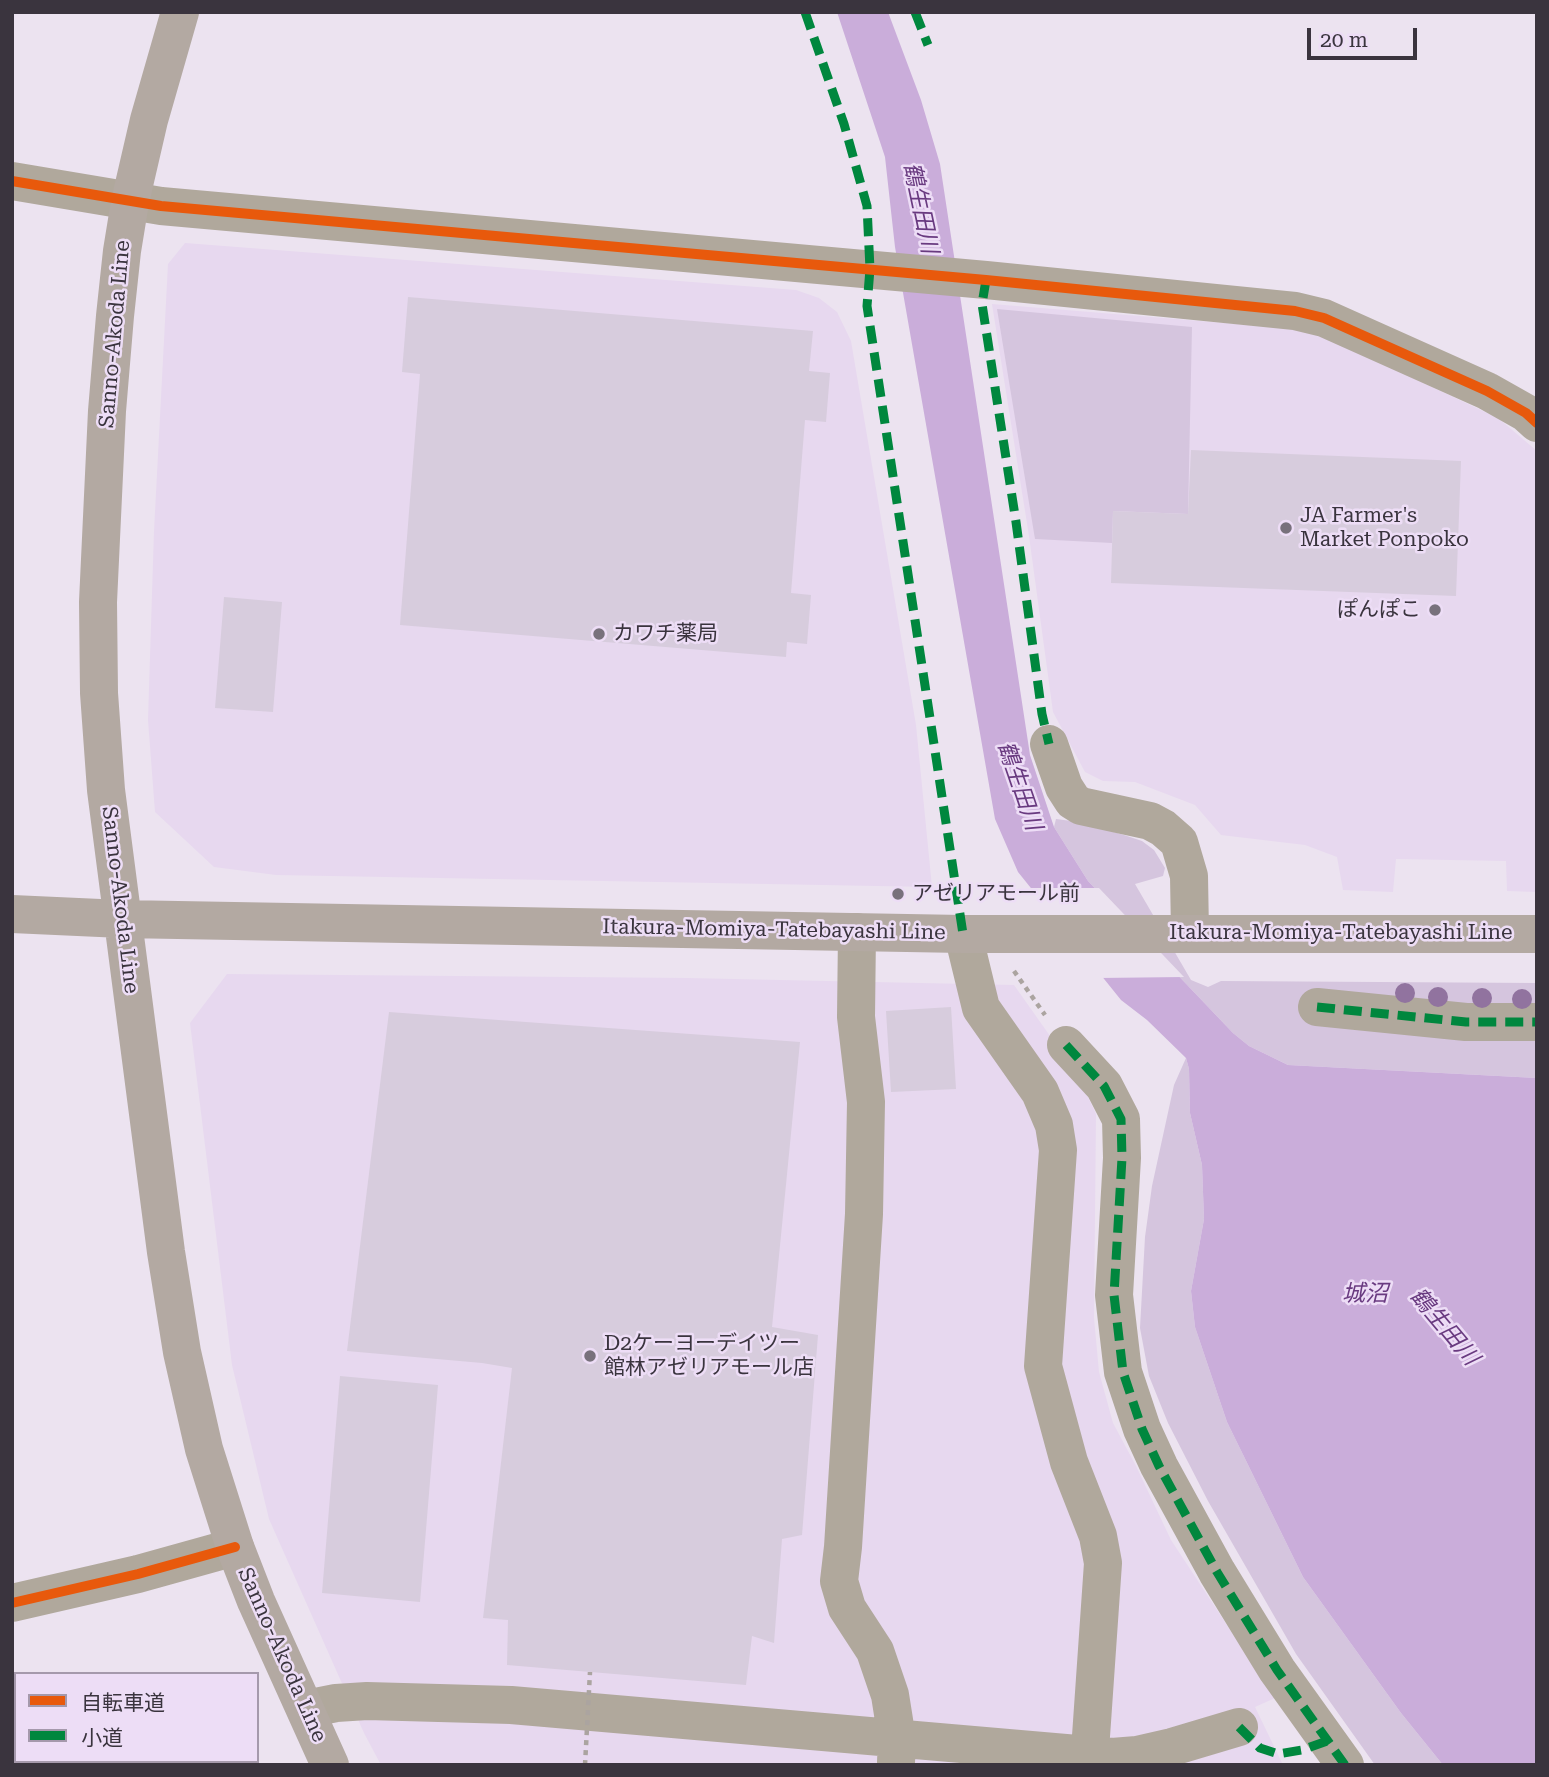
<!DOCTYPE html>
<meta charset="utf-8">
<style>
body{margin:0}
#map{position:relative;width:1549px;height:1777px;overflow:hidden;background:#ece3f0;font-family:"Roboto Serif","Noto Sans JP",serif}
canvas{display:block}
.frame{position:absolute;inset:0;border:14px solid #3a343e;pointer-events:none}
.legend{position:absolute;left:14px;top:1672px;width:245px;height:91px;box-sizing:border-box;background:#edddf6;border:2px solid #a599ac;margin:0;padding:9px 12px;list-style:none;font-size:21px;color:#3a343e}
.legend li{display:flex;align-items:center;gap:14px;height:35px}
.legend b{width:35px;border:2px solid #a599ac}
.scale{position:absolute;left:1307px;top:28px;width:110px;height:32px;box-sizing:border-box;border:4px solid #3a343e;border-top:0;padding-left:9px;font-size:21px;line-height:24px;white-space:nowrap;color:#3a343e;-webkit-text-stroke:5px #edddf6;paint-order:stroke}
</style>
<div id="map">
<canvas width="1549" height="1777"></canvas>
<div class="frame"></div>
<ul class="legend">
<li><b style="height:9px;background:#e8590c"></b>自転車道</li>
<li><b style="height:9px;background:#00873e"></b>小道</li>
</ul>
<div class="scale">20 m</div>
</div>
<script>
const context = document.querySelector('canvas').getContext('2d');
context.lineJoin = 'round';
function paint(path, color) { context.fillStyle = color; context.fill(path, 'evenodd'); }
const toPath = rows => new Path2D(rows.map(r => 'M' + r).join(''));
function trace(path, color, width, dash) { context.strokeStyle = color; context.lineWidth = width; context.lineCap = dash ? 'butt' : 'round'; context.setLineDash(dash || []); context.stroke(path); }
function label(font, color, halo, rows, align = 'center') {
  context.font = font + ' "Roboto Serif","Noto Sans JP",serif'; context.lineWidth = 5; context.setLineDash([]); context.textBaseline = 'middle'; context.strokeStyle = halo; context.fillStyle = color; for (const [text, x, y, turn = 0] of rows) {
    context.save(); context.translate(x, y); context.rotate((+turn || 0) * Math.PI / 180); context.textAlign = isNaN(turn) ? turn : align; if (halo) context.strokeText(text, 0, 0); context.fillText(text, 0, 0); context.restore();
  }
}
paint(toPath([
 [185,243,796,290,819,298,837,312,851,341,916,725,932,887,276,875,214,867,155,812,148,720,154,531,168,264],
 [992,304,1311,330,1498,418,1537,451,1537,892,1507,891,1506,861,1396,859,1393,892,1343,890,1337,857,1305,845,1221,835,1195,805,1135,782,1103,781,1085,772,1053,712,1029,536],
 [227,974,687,978,1014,985,1079,1077,1096,1114,1094,1318,1099,1372,1113,1423,1136,1466,1171,1540,1275,1698,1255,1707,1283,1765,381,1765,364,1733,269,1519,232,1365,190,1023]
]), '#e7d8ef');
paint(toPath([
 [997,309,1192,327,1188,514,1113,511,1112,543,1035,539],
 [1056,819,1079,822,1124,835,1142,841,1154,850,1165,868,1163,876,1135,884,1191,980,1208,987,1221,981,1537,983,1537,1078,1288,1065,1249,1046,1233,1033,1088,881,1054,827],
 [1186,1058,1189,1069,1190,1113,1202,1165,1204,1219,1191,1291,1195,1327,1227,1422,1303,1577,1401,1713,1443,1765,1375,1765,1296,1654,1208,1501,1168,1423,1149,1376,1140,1328,1145,1237,1152,1186,1174,1085]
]), '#d5c5de');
paint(toPath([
 [837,12,888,12,921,100,940,164,1030,755,1054,827,1088,881,1233,1033,1249,1046,1288,1065,1537,1078,1537,1765,1443,1765,1401,1713,1303,1577,1227,1422,1195,1327,1191,1291,1204,1219,1202,1165,1190,1113,1189,1069,1186,1058,1147,1020,1121,1000,1018,872,995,819,895,247,885,157]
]), '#caadda');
paint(toPath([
 [1026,888,1099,888,1184,977,1099,978]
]), '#ece3f0');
paint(toPath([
 [408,297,813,331,809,371,830,373,826,422,805,420,791,593,811,595,807,644,787,642,786,657,400,625,420,374,402,372],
 [1191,450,1461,461,1456,596,1111,583,1113,511,1188,514],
 [224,597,282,602,273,712,215,708],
 [951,1007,956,1089,891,1092,886,1011],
 [389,1012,800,1042,772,1327,818,1335,802,1535,782,1539,774,1643,752,1636,746,1685,507,1665,508,1620,483,1618,512,1368,482,1363,347,1351],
 [340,1376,438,1385,420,1602,322,1593]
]), '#d7ccdd');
trace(toPath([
 [1014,971,1045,1015]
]), '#aba4a0', 4.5, [5, 5]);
trace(toPath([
 [12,181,161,206,986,280,1295,311,1324,318,1487,391,1526,413,1537,423],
 [1049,744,1064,787,1073,801,1081,806,1150,821,1163,828,1179,842,1189,876,1190,932],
 [857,932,856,1017,866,1102,864,1214,843,1547,839,1581,847,1608,875,1651,890,1695,897,1739,896,1762],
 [963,934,981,1008,1040,1092,1054,1125,1058,1150,1043,1366,1069,1462,1098,1536,1103,1563,1089,1765],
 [1317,1007,1466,1022,1537,1022],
 [1066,1045,1104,1086,1121,1119,1122,1158,1114,1295,1123,1372,1142,1429,1159,1466,1217,1572,1277,1670,1345,1765],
 [12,1603,138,1574,235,1547],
 [306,1709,336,1703,367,1701,511,1705,1112,1757,1137,1755,1172,1747,1239,1727]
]), '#b0a89c', 38);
trace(toPath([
 [180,12,149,120,130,202,122,251,115,316,107,411,98,602,99,693,106,790,166,1252,182,1352,204,1449,235,1547,256,1601,330,1765],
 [12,914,122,919,963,934,1537,934]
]), '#b3a9a2', 38);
trace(toPath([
 [585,1765,590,1672]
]), '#aba4a0', 4.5, [5, 5]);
trace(toPath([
 [805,12,844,124,867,206,870,269,867,306,963,934],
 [915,12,928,45],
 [986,280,982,304,1016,522,1042,714,1049,744],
 [1317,1007,1466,1022,1537,1022],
 [1066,1045,1104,1086,1121,1119,1122,1158,1114,1295,1123,1372,1142,1429,1159,1466,1217,1572,1277,1670,1345,1765],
 [1239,1727,1260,1748,1278,1754,1302,1750,1327,1741]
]), '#00873e', 9, [18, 9]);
trace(toPath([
 [12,181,161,206,986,280,1295,311,1324,318,1487,391,1526,413,1537,423],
 [12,1603,138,1574,235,1547]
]), '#e8590c', 10);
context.fillStyle = '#91739f';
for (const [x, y] of [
 [1405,993],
 [1438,997],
 [1482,998],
 [1522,999]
]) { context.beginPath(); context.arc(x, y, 10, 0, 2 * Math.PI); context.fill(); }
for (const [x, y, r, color] of [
 [1286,528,7,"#78717c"],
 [1435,610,7,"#78717c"],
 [599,634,7,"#78717c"],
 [898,894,7,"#78717c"],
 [590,1356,7,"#78717c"]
]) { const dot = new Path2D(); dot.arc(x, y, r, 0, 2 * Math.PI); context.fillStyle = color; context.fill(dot); trace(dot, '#edddf6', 2.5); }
label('21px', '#3a343e', '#edddf6', [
 ["Sanno-Akoda Line",115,334,-85],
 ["Sanno-Akoda Line",120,900,83],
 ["Itakura-Momiya-Tatebayashi Line",774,930,1],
 ["Itakura-Momiya-Tatebayashi Line",1341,933],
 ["Sanno-Akoda Line",282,1655,66]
]);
label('21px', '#3a343e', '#edddf6', [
 ["JA Farmer's",1300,516],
 ["Market Ponpoko",1300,540],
 ["ぽんぽこ",1421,610,"right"],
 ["カワチ薬局",613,634],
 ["アゼリアモール前",912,894],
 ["D2ケーヨーデイツー",604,1344],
 ["館林アゼリアモール店",604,1368]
], 'left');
label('italic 23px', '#693a80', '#edddf6', [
 ["鶴生田川",920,208,78],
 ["鶴生田川",1019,786,71],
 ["城沼",1365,1294],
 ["鶴生田川",1444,1327,50]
]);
</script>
